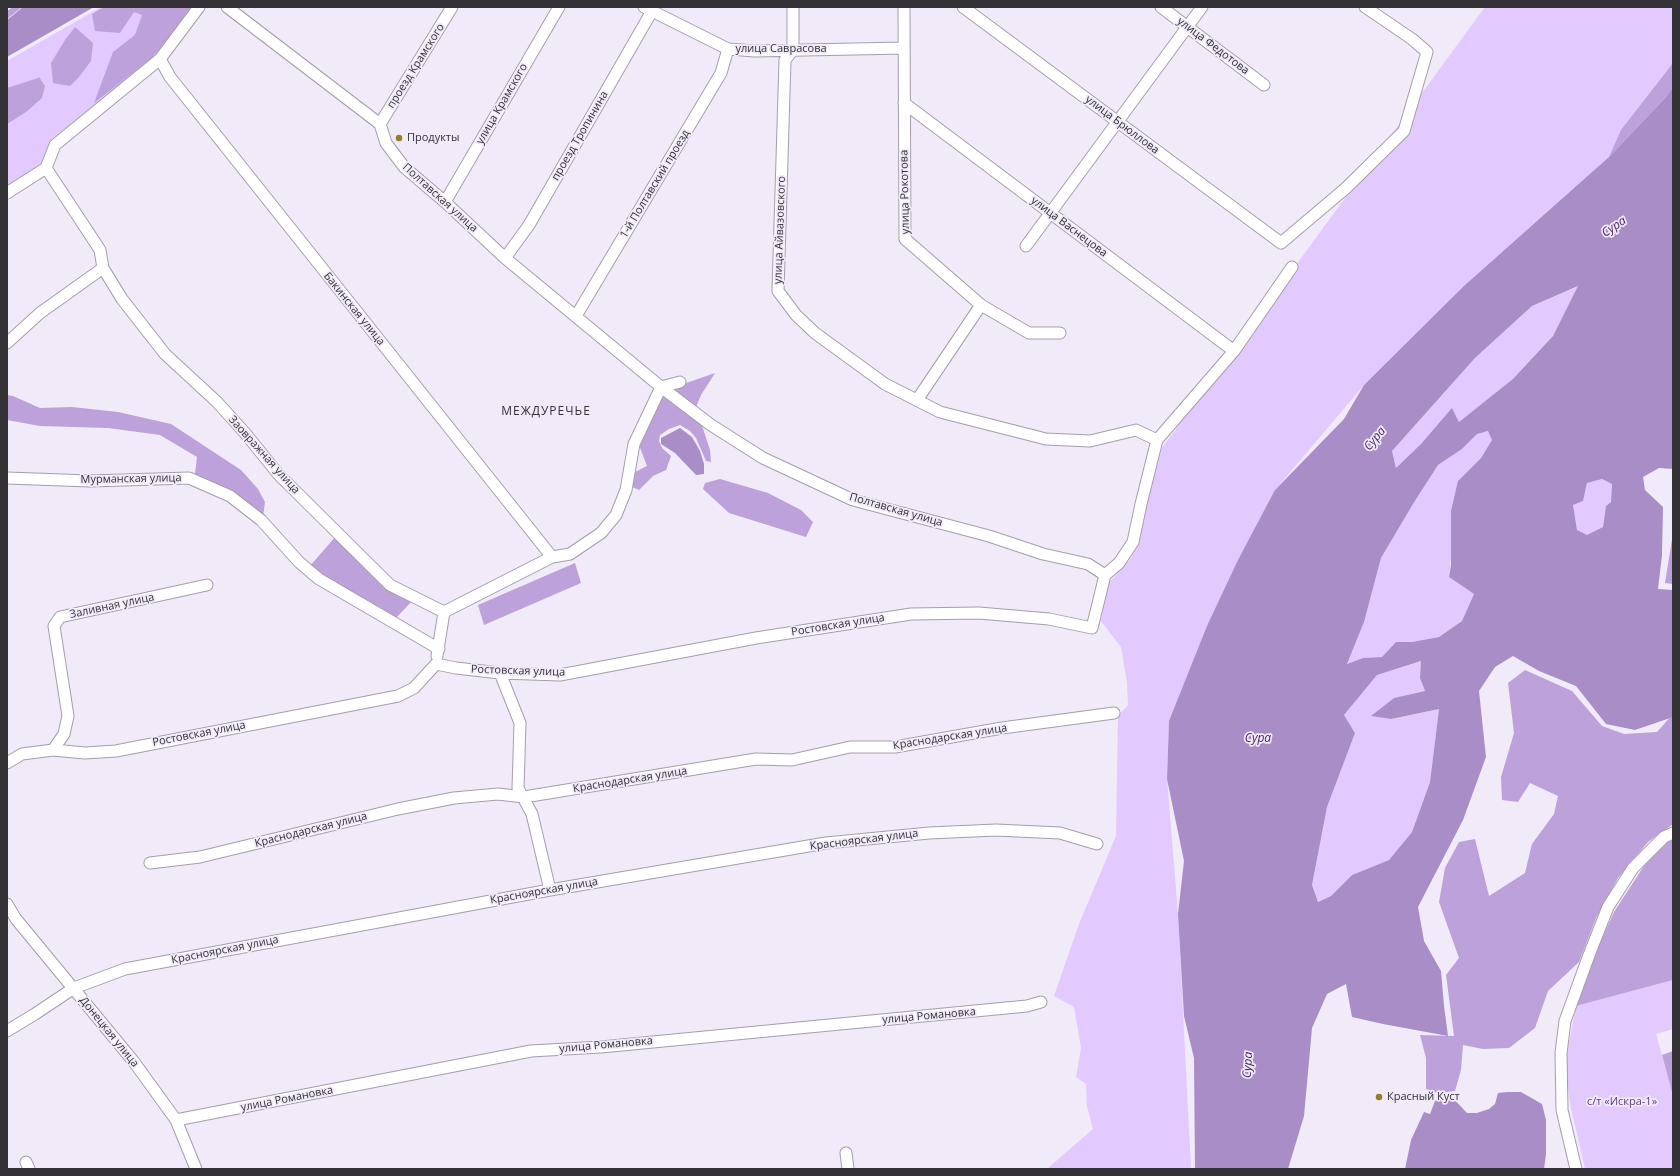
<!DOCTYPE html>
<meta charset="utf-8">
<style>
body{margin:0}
#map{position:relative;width:1680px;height:1176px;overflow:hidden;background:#f1eaf9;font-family:"Open Sans",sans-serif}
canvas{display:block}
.frame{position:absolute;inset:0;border:8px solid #333036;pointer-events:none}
</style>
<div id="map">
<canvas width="1680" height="1176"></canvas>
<div class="frame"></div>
</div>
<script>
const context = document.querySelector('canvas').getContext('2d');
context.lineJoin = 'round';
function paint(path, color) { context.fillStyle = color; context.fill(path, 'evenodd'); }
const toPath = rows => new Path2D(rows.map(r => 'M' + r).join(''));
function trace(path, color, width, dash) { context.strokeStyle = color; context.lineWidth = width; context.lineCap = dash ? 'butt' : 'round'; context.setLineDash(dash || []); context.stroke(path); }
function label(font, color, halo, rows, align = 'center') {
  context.font = font + ' "Open Sans",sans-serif'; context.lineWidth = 3.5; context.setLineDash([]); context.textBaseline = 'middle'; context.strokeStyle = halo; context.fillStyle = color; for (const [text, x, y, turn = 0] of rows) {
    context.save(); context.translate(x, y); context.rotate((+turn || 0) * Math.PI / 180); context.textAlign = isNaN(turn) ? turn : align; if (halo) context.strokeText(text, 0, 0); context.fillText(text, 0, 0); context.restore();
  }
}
paint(toPath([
 [101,7,195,7,146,65,53,138,42,166,7,189,7,61],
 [1485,7,1673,7,1673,65,1609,157,1364,385,1275,490,1169,721,1167,779,1178,914,1191,1169,1047,1169,1093,1129,1087,1106,1086,1084,1076,1077,1081,1048,1074,1007,1054,996,1079,924,1116,836,1118,716,1128,705,1127,683,1121,647,1101,621,1108,584,1132,557,1162,448],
 [1579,286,1553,336,1513,380,1459,422,1453,409,1421,444,1396,468,1392,451,1475,358,1532,306],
 [1488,431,1493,439,1481,458,1458,481,1449,577,1474,594,1462,621,1439,637,1412,642,1396,642,1382,657,1363,658,1347,664,1364,622,1381,558,1413,504,1438,465,1462,449,1477,434],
 [1602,479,1612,484,1611,502,1606,506,1603,527,1587,536,1577,530,1573,505,1583,501,1587,483],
 [1422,661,1420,678,1425,691,1394,698,1372,716,1391,719,1439,709,1430,782,1412,832,1389,860,1352,875,1331,896,1318,902,1312,885,1327,807,1355,733,1344,715,1377,675],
 [1673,980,1673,1029,1656,1034,1673,1096,1673,1169,1585,1169,1570,1104,1565,1064,1576,1006]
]), '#e2c9fe');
paint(toPath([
 [13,7,22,7,7,19,7,11],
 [104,7,194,7,152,58,94,103,113,52,135,35,142,15,134,12,120,33,95,31,92,14],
 [75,27,93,43,91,61,79,77,70,86,53,83,51,63,65,40],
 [1673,63,1673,87,1666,97,1609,157,1621,130],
 [39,77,45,86,42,98,26,112,7,124,7,88,38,78],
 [715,373,701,395,696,407,710,450,711,462,706,461,696,438,690,431,680,425,669,429,660,435,659,441,662,448,671,456,666,470,653,476,639,490,630,486,635,472,647,466,639,445,662,397,675,387],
 [7,395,13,396,40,408,72,407,118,412,171,424,241,470,258,489,265,502,263,517,232,492,195,474,197,457,160,435,108,428,40,426,7,420],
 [720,479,768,493,801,510,813,522,806,537,729,513,703,489,705,483],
 [1673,533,1673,584,1665,583],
 [336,536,413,600,396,618,322,576,310,566],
 [575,563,581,583,484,625,478,605],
 [1525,670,1572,691,1602,726,1624,734,1657,732,1673,714,1673,824,1648,842,1618,878,1596,918,1579,962,1548,991,1535,1028,1509,1048,1483,1049,1463,1045,1461,1070,1455,1091,1437,1093,1426,1089,1426,1058,1420,1035,1454,1036,1446,975,1459,958,1439,902,1445,868,1459,842,1475,839,1489,896,1525,873,1532,844,1554,814,1558,796,1530,783,1518,802,1502,800,1501,777,1514,733,1508,683],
 [1673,838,1673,980,1576,1006,1593,959,1614,912,1644,866,1665,841],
 [1673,1051,1673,1096,1662,1055]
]), '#bca1db');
paint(toPath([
 [23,7,94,7,7,57,7,20],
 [1673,87,1673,469,1659,468,1643,477,1645,490,1663,507,1662,555,1658,589,1673,590,1673,717,1635,730,1606,724,1576,686,1539,671,1513,656,1495,667,1479,691,1486,757,1463,820,1418,907,1424,941,1441,971,1444,1006,1448,1036,1383,1024,1352,1017,1346,984,1327,994,1312,1028,1304,1116,1288,1169,1195,1169,1194,1058,1184,1016,1178,914,1184,861,1167,779,1169,721,1207,626,1238,560,1275,490,1344,419,1364,385,1464,286,1609,157,1666,97],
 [1578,286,1553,336,1513,379,1459,422,1452,408,1421,444,1396,468,1392,451,1475,358,1532,306],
 [1488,431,1492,440,1481,458,1458,481,1451,511,1451,565,1449,577,1474,594,1462,621,1439,637,1412,642,1396,642,1382,657,1363,658,1347,664,1364,622,1381,558,1413,504,1438,465,1462,449,1477,434],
 [1602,479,1612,484,1611,502,1606,506,1603,527,1587,535,1577,530,1573,505,1583,501,1587,483],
 [1421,661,1420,678,1425,691,1394,698,1371,716,1391,719,1439,709,1430,782,1412,832,1389,860,1352,875,1331,896,1318,902,1312,885,1327,807,1355,733,1344,715,1377,675],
 [680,428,692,437,700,451,704,464,704,474,696,475,675,453,661,444,661,438],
 [1507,1092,1521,1092,1542,1104,1546,1120,1546,1154,1544,1169,1405,1169,1411,1140,1424,1112,1430,1114,1435,1101,1448,1093,1467,1113,1477,1113,1489,1109,1495,1104,1498,1093]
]), '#a88dc6');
const minor = toPath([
 [227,7,380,124,386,143,404,167,445,202,505,258,661,387,711,425,763,458,853,500,989,536,1043,554,1088,564,1105,575],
 [644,7,728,49,755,51,904,48],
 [793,7,793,50,785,60,778,291,796,315,815,333,885,384,940,412,1046,439,1090,441,1136,430,1157,440],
 [904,7,905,239,981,305,1029,333,1060,333],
 [963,7,1281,243,1346,188,1404,131,1427,52,1412,39,1365,7],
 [1161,7,1264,85],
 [160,59,170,77,552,557],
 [904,103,1234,351],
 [380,124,452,7],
 [46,168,100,250,103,268,122,299,165,354,217,402,245,433,279,475,390,585,444,612],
 [7,193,46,168,55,145,160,59,199,7],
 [445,202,559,7],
 [1026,246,1202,7],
 [505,258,529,225,652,11],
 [576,316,721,73,728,49],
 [7,343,40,313,103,268],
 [661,387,680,382],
 [917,400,981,305],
 [7,478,90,481,189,478,230,496,261,520,299,562,319,579,439,649],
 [444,612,552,557,570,554,601,533,616,515,626,490,634,444,661,387],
 [437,656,444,612],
 [436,664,456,668,500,673,560,675,756,638,911,614,979,613,1049,619,1092,628,1105,575,1119,563,1133,542,1141,504,1157,440,1234,351,1292,267],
 [500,673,520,723,518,788,532,814,550,890],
 [53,750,64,734,68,716,54,626,60,617,207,585],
 [7,763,22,754,53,750,85,753,116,751,398,696,414,688,436,664],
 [150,863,200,857,398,809,454,798,498,794,524,797,756,759,792,760,850,747,895,747,1002,728,1114,713],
 [7,904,16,919,134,1062,176,1120,196,1169],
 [7,1031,35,1014,74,988,125,969,550,890,826,843,929,833,996,830,1060,833,1097,844],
 [176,1120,531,1051,601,1047,1027,1006,1041,1002],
 [846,1153,848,1169],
 [26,1162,29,1169],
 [1576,1169,1562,1110,1561,1053,1565,1021,1589,955,1608,907,1633,868,1664,837,1673,833]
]);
trace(minor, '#a49eab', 13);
trace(minor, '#fff', 11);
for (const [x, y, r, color] of [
 [399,138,4,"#927f26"],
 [1379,1097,4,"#927f26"]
]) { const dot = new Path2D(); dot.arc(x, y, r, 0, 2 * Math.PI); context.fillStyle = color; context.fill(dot); trace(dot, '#f1eaf9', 1.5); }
label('11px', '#333036', '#f1eaf9', [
 ["улица Федотова",1213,46,37],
 ["улица Саврасова",781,49],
 ["проезд Крамского",416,66,-58],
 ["улица Крамского",502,104,-60],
 ["улица Брюллова",1122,125,37],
 ["проезд Тропинина",580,136,-60],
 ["1-й Полтавский проезд",655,184,-59],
 ["улица Рокотова",905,192,-91],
 ["Полтавская улица",440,198,42],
 ["улица Васнецова",1069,227,37],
 ["улица Айвазовского",780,230,-88],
 ["Бакинская улица",354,309,51],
 ["Заовражная улица",264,455,48],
 ["Мурманская улица",131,479,-1],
 ["Полтавская улица",896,510,16],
 ["Заливная улица",112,606,-12],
 ["Ростовская улица",838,625,-9],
 ["Ростовская улица",518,671,2],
 ["Ростовская улица",199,734,-11],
 ["Краснодарская улица",950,737,-9],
 ["Краснодарская улица",630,780,-9],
 ["Краснодарская улица",311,830,-14],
 ["Красноярская улица",864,840,-7],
 ["Красноярская улица",544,891,-10],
 ["Красноярская улица",225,950,-11],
 ["улица Романовка",929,1016,-5],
 ["Донецкая улица",109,1032,51],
 ["улица Романовка",606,1045,-5],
 ["улица Романовка",287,1099,-11]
]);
label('11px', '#333036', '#f1eaf9', [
 ["Продукты",407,138],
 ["Красный Куст",1387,1097]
], 'left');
label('11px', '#5f3a81', '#f1eaf9', [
 ["с/т «Искра-1»",1622,1102]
]);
label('italic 12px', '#431e62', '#f1eaf9', [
 ["Сура",1614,227,-34],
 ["Сура",1375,439,-51],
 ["Сура",1258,739],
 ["Сура",1248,1065,-87]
]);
context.letterSpacing = '1px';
label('12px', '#333036', '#f1eaf9', [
 ["МЕЖДУРЕЧЬЕ",546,412]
]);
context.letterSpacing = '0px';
</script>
